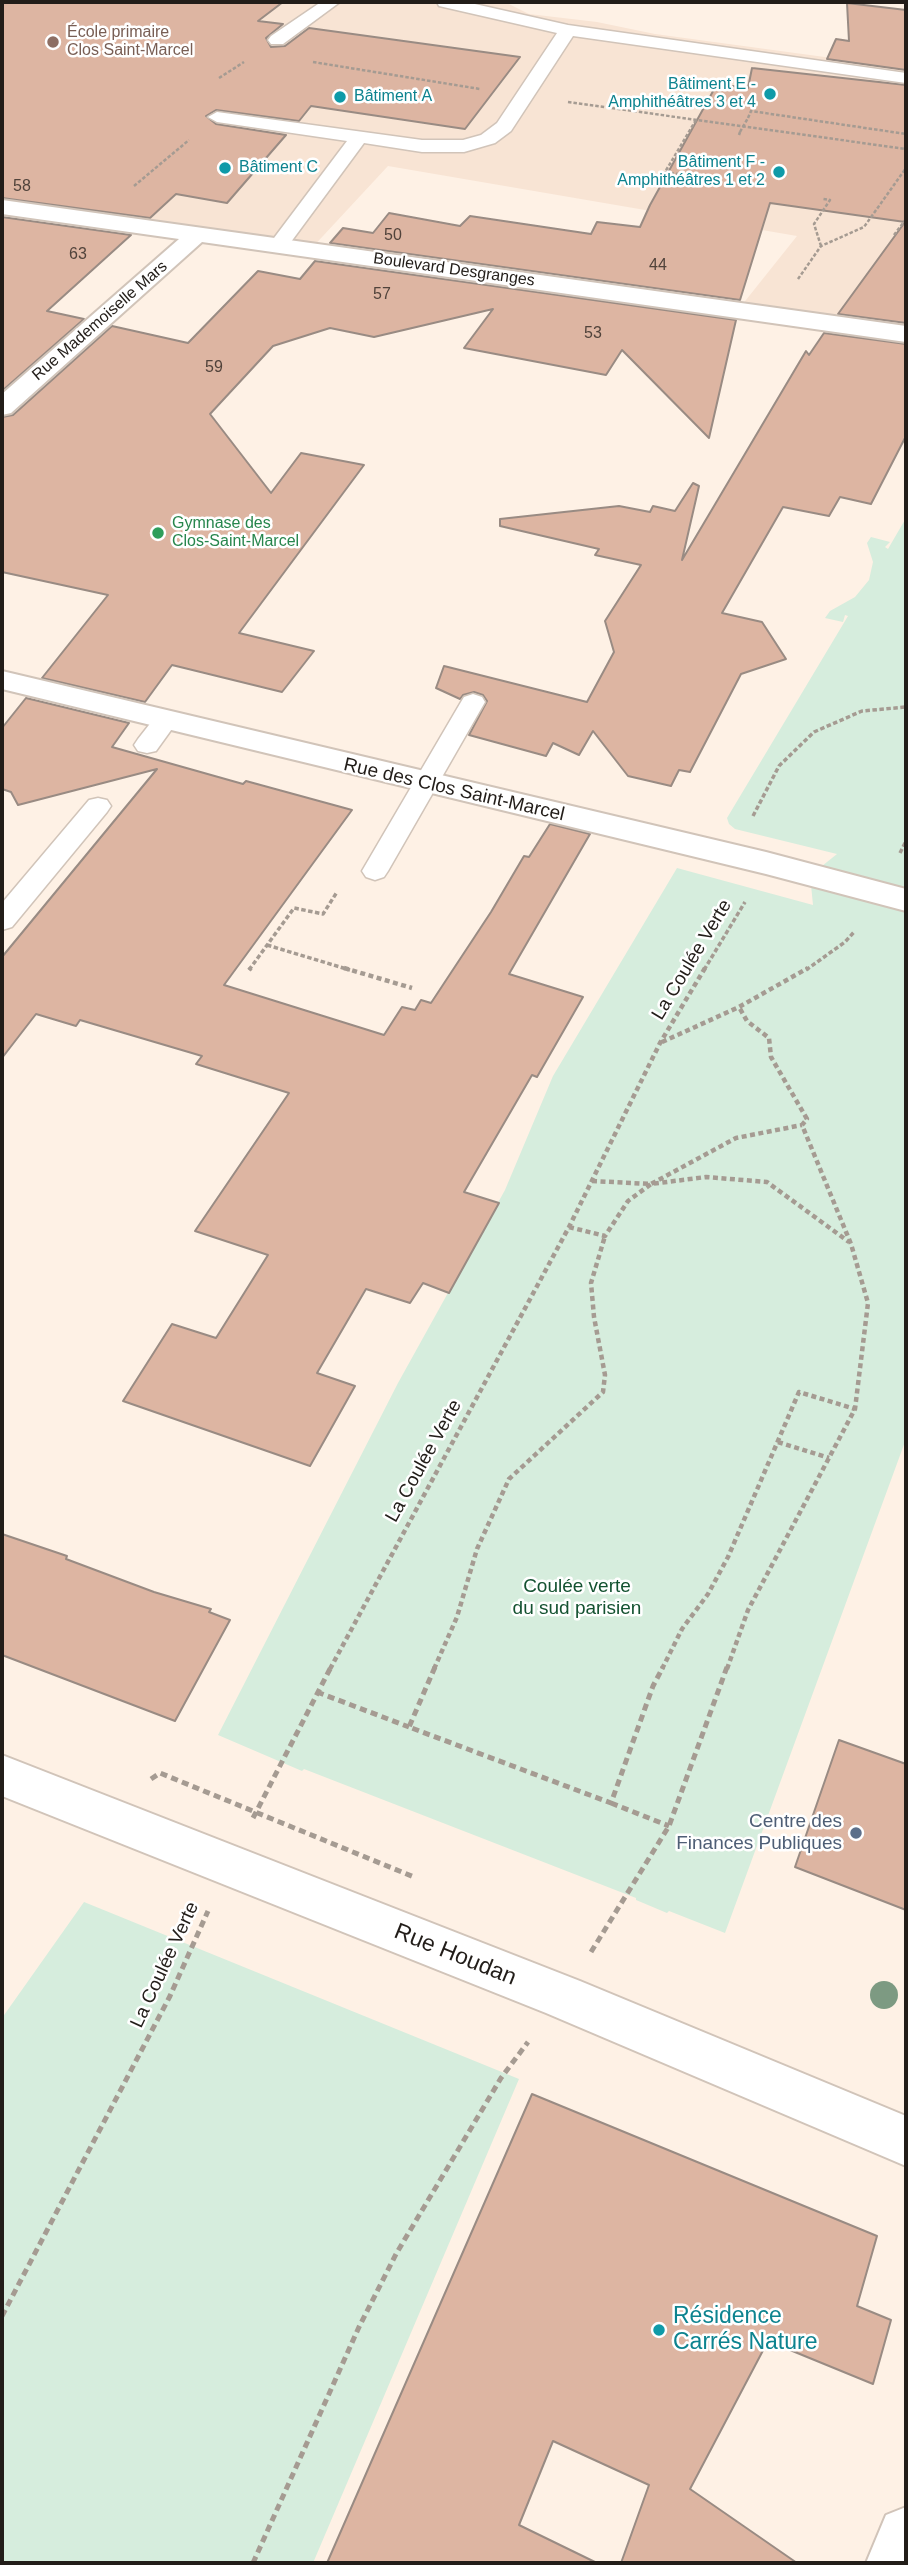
<!DOCTYPE html>
<meta charset="utf-8">
<style>
body{margin:0}
#map{position:relative;width:908px;height:2565px;overflow:hidden;background:#fef1e5;font-family:Helvetica,sans-serif}
canvas{display:block}
.frame{position:absolute;inset:0;border:4px solid #221d19;pointer-events:none}
</style>
<div id="map">
<canvas width="908" height="2565"></canvas>
<div class="frame"></div>
</div>
<script>
const context = document.querySelector('canvas').getContext('2d');
context.lineJoin = 'round';
function paint(path, color) { context.fillStyle = color; context.fill(path, 'evenodd'); }
const toPath = rows => new Path2D(rows.map(r => 'M' + r).join(''));
function trace(path, color, width, dash) { context.strokeStyle = color; context.lineWidth = width; context.lineCap = dash ? 'butt' : 'round'; context.setLineDash(dash || []); context.stroke(path); }
function label(font, color, halo, rows, align = 'center') {
  context.font = font + ' Helvetica,sans-serif'; context.lineWidth = 5; context.setLineDash([]); context.textBaseline = 'middle'; context.strokeStyle = halo; context.fillStyle = color; for (const [text, x, y, turn = 0] of rows) {
    context.save(); context.translate(x, y); context.rotate((+turn || 0) * Math.PI / 180); context.textAlign = isNaN(turn) ? turn : align; if (halo) context.strokeText(text, 0, 0); context.fillText(text, 0, 0); context.restore();
  }
}
paint(toPath([
 [182,2,505,2,529,14,597,22,655,34,832,58,906,63,906,334,738,310,797,236,388,166,310,250,73,217,99,198,46,97]
]), '#f8e4d4');
paint(toPath([
 [906,518,906,1439,725,1933,669,1911,667,1913,636,1900,636,1898,304,1769,302,1771,218,1735,398,1383,505,1190,553,1076,677,868,813,905,811,885,817,870,837,854,735,829,729,824,727,818,848,616,845,615,843,622,825,618,830,611,855,597,869,580,873,562,867,543,871,537,890,542,885,547,888,549],
 [84,1902,519,2079,313,2563,2,2563,2,2018]
]), '#d6eddd');
const building = toPath([
 [2,2,283,2,258,21,283,24,266,38,271,47,285,46,309,28,520,57,465,129,311,106,299,121,216,110,206,116,216,124,286,135,227,203,176,194,150,218,2,198,2,2],
 [847,3,906,10,906,70,827,59,836,39,849,41,847,3],
 [752,68,906,85,906,323,838,314,905,222,770,203,740,300,330,243,343,228,373,233,389,213,460,226,470,216,591,234,597,222,640,227,650,205,717,84,748,88,752,68],
 [2,217,131,235,47,311,84,319,2,391,2,217],
 [315,261,736,320,709,438,622,350,606,375,464,348,493,309,374,337,330,328,273,346,210,414,271,493,301,453,364,465,239,633,314,651,282,692,172,665,145,702,42,678,108,595,2,572,2,417,13,415,112,326,188,343,258,271,300,279,315,261],
 [824,333,906,344,906,436,871,504,840,497,829,516,783,507,722,613,762,622,786,659,741,674,690,772,679,770,671,786,628,776,593,731,579,755,553,743,546,756,469,735,487,701,483,695,474,692,463,695,460,699,436,688,444,666,587,702,614,652,605,621,641,565,595,555,599,549,500,526,500,519,619,506,650,512,653,506,675,511,693,483,699,486,682,560,806,351,809,355,824,333],
 [26,698,129,723,112,747,243,784,246,781,352,810,224,985,384,1035,402,1007,415,1010,421,1000,431,1003,491,912,524,856,529,857,550,824,590,834,509,974,583,997,537,1077,532,1075,464,1192,499,1203,449,1293,423,1283,410,1303,366,1289,317,1373,355,1386,310,1466,123,1401,172,1324,216,1338,268,1255,195,1231,289,1093,196,1064,202,1056,80,1020,76,1026,36,1014,2,1058,2,957,157,769,18,805,11,792,2,789,2,728,26,698],
 [2,1534,67,1556,66,1559,154,1592,211,1609,209,1612,230,1620,175,1721,2,1655,2,1534],
 [839,1740,906,1764,906,1910,795,1867,839,1740],
 [532,2094,877,2236,857,2306,891,2320,873,2384,768,2341,690,2489,797,2563,621,2563,649,2485,553,2441,519,2525,597,2563,327,2563,532,2094]
]);
paint(building, '#ddb5a2');
trace(building, '#998b83', 2);
const lane = toPath([
 [321,2,340,2,283,44,271,44,268,40,271,36,321,2],
 [437,2,466,2,568,25,906,73,906,83,573,36,511,131,495,143,464,152,422,152,364,143,285,250,271,250,268,246,271,242,347,141,217,122,208,117,217,112,422,140,463,140,481,135,497,123,557,33,439,6,437,2],
 [473,694,482,697,485,702,388,871,384,877,375,880,366,877,362,871,461,702,464,697,473,694],
 [165,713,174,716,178,721,174,726,156,751,147,753,138,751,134,745,138,739,156,716,165,713],
 [98,798,107,800,111,806,107,812,12,927,2,930,2,903,89,800,98,798]
]);
const street = toPath([
 [2,200,906,326,906,342,202,242,11,413,2,415,2,394,179,239,2,214,2,200],
 [2,671,766,852,906,889,906,911,766,874,2,689,2,671],
 [906,2507,906,2563,866,2563,886,2515,906,2507]
]);
const secondary = toPath([
 [2,1755,580,1981,906,2116,906,2166,546,2013,2,1796,2,1755]
]);
trace(lane, '#d1c4b9', 3);
trace(street, '#d1c4b9', 4);
trace(secondary, '#d1c4b9', 4);
trace(toPath([
 [313,62,480,89],
 [219,78,244,62],
 [568,102,906,149],
 [748,118,751,111,906,134],
 [696,120,665,172,708,179],
 [739,135,740,132],
 [134,186,189,140],
 [894,235,906,219],
 [821,246,814,224,830,200,823,199],
 [798,279,821,246,864,227,906,168]
]), '#a59b92', 2.5, [3.5, 2]);
trace(toPath([
 [753,816,779,766,814,732,862,711,906,707],
 [900,853,906,841],
 [267,945,350,970],
 [249,970,294,908,323,914,337,892],
 [704,970,745,902],
 [806,970,845,942,854,932]
]), '#a59b92', 3.5, [4.5, 2.5]);
trace(toPath([
 [344,968,412,988],
 [249,970,251,968],
 [662,1042,739,1007,808,968],
 [592,1181,651,1184,736,1138,802,1125],
 [569,1227,605,1236,628,1201,651,1184,706,1177,767,1182,849,1242],
 [778,1442,829,1458],
 [330,1669,569,1227,660,1043,705,968],
 [434,1669,457,1617,477,1549,509,1479,603,1392,605,1375,594,1317,591,1283,605,1236],
 [662,1669,682,1629,708,1594,728,1557,799,1392,855,1409],
 [727,1669,748,1610,855,1409,868,1303,851,1244,802,1125,807,1119,771,1057,769,1038,747,1021,739,1007]
]), '#a59b92', 4.5, [5, 3.5]);
trace(toPath([
 [435,1667,409,1727,611,1803,653,1686,663,1667],
 [317,1692,409,1727],
 [151,1779,160,1773,414,1877],
 [611,1803,669,1826],
 [253,1818,331,1667],
 [591,1952,669,1826,727,1667],
 [2,2316,170,1996,208,1911],
 [253,2563,359,2327,396,2254,501,2078,528,2042]
]), '#a59b92', 5, [7, 4.5]);
paint(lane, '#fff');
paint(street, '#fff');
paint(secondary, '#fff');
trace(toPath([
 [740,132,748,118]
]), '#a59b92', 2.5, [3.5, 2]);
context.fillStyle = '#7d9a82';
for (const [x, y] of [
 [884,1995]
]) { context.beginPath(); context.arc(x, y, 14, 0, 2 * Math.PI); context.fill(); }
for (const [x, y, r, color] of [
 [53,42,7,"#8d6e63"],
 [770,94,7,"#0f9aa8"],
 [340,97,7,"#0f9aa8"],
 [225,168,7,"#0f9aa8"],
 [779,172,7,"#0f9aa8"],
 [158,533,7,"#2e9e5b"],
 [856,1833,7,"#5c6f8a"],
 [659,2330,7,"#0f9aa8"]
]) { const dot = new Path2D(); dot.arc(x, y, r, 0, 2 * Math.PI); context.fillStyle = color; context.fill(dot); trace(dot, '#fff', 2.5); }
label('16px', '#785e54', '#fff', [
 ["École primaire",67,33],
 ["Clos Saint-Marcel",67,51]
], 'left');
label('16px', '#0d838f', '#fff', [
 ["Bâtiment E -",756,85],
 ["Amphithéâtres 3 et 4",756,103],
 ["Bâtiment A",354,97,"left"],
 ["Bâtiment F -",765,163],
 ["Amphithéâtres 1 et 2",765,181],
 ["Bâtiment C",239,168,"left"]
], 'right');
label('16px', '#51433b', null, [
 ["58",22,187],
 ["50",393,236],
 ["63",78,255],
 ["44",658,266],
 ["57",382,295],
 ["53",593,334],
 ["59",214,368]
]);
label('16px', '#221d19', '#fff', [
 ["Boulevard Desgranges",454,270,8],
 ["Rue Mademoiselle Mars",100,321,-41]
]);
label('16px', '#27864d', '#fff', [
 ["Gymnase des",172,524],
 ["Clos-Saint-Marcel",172,542]
], 'left');
label('19px', '#221d19', '#fff', [
 ["Rue des Clos Saint-Marcel",454,790,13],
 ["La Coulée Verte",692,960,-59],
 ["La Coulée Verte",424,1461,-61],
 ["La Coulée Verte",165,1965,-65]
]);
label('19px', '#145231', '#fff', [
 ["Coulée verte",577,1587],
 ["du sud parisien",577,1609]
]);
label('19px', '#4e5e75', '#fff', [
 ["Centre des",842,1822],
 ["Finances Publiques",842,1844]
], 'right');
label('23px', '#221d19', '#fff', [
 ["Rue Houdan",455,1955,22]
]);
label('23px', '#0d838f', '#fff', [
 ["Résidence",673,2317],
 ["Carrés Nature",673,2343]
], 'left');
</script>
